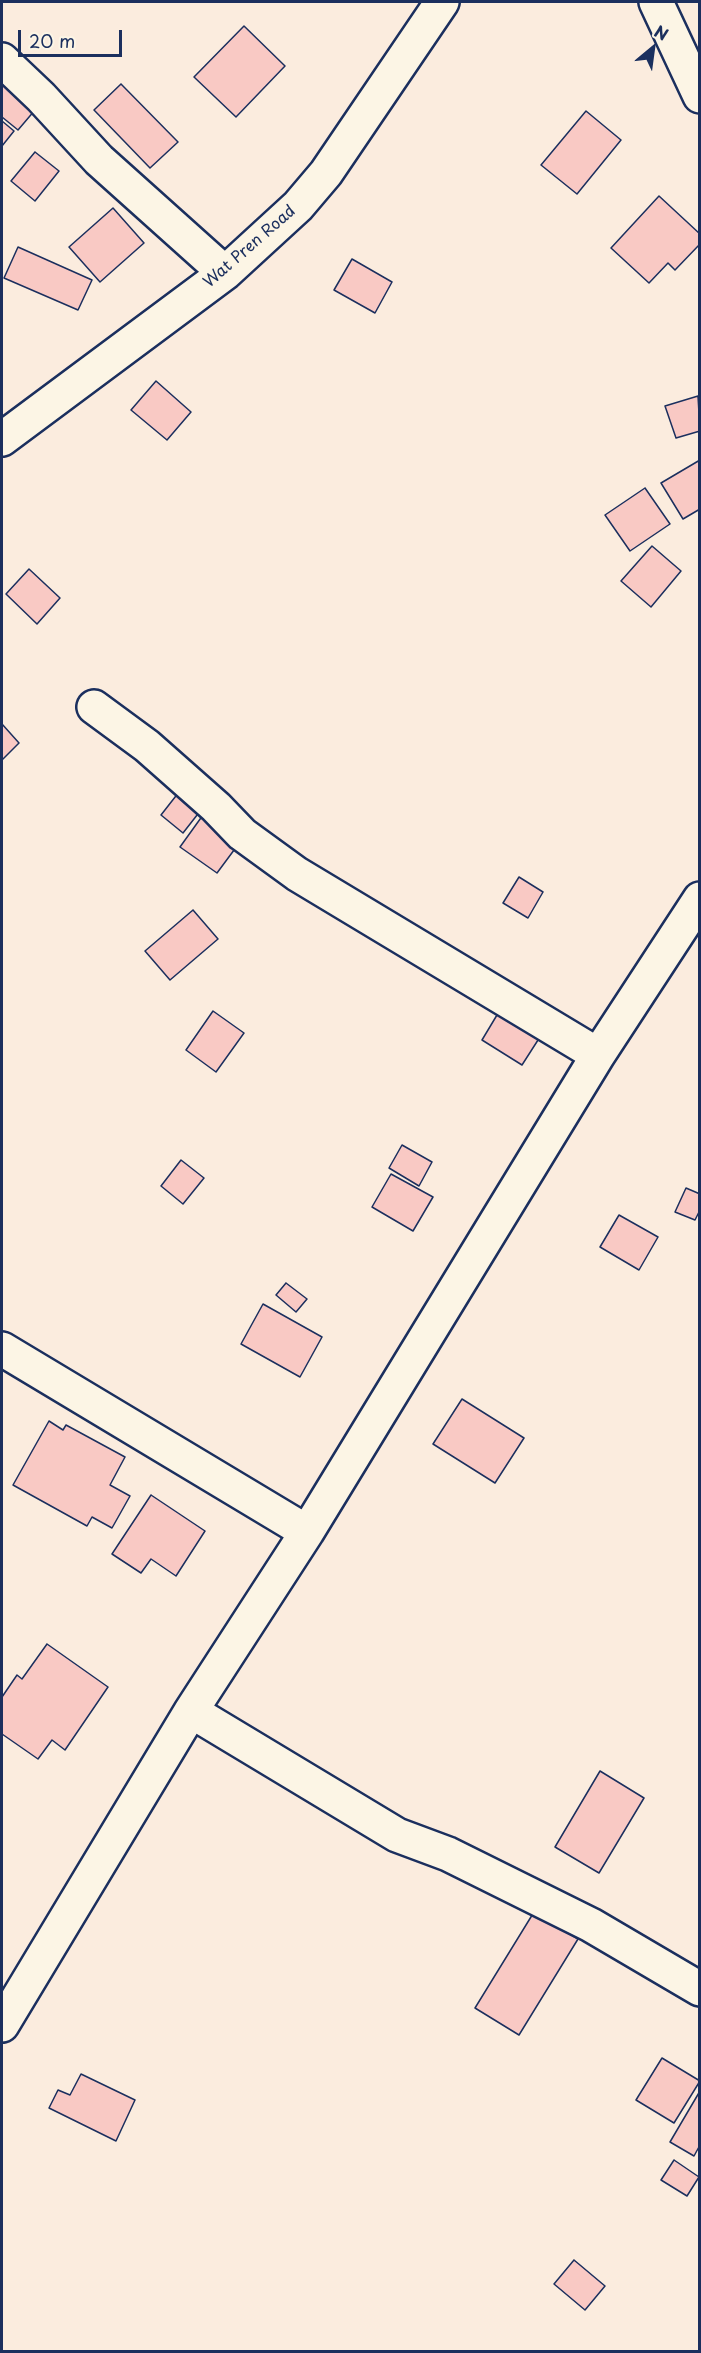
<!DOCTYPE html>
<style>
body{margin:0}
#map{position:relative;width:701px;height:2353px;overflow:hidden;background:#fbecde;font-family:"Playpen Sans",sans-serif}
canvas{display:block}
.frame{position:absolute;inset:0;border:3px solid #1b2f5e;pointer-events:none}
.north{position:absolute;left:623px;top:18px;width:60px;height:60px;-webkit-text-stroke:4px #fcf5e5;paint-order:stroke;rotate:29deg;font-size:16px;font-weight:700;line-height:24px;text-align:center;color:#1b2f5e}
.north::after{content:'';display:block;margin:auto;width:21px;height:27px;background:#1b2f5e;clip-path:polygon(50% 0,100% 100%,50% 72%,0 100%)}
.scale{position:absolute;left:18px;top:30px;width:104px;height:27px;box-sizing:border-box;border:3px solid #1b2f5e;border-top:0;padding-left:8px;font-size:18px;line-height:21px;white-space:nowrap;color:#1b2f5e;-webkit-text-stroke:4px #fcf5e5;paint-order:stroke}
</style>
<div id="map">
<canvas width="701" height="2353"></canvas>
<div class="frame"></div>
<div class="north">N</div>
<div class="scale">20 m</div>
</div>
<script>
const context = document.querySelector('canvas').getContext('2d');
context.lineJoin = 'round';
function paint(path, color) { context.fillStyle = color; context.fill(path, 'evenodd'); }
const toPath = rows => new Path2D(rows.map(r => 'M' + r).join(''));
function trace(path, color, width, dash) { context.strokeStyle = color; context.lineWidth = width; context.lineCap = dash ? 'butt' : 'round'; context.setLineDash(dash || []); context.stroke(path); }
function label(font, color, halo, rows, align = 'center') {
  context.font = font + ' "Playpen Sans",sans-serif'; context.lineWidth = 4.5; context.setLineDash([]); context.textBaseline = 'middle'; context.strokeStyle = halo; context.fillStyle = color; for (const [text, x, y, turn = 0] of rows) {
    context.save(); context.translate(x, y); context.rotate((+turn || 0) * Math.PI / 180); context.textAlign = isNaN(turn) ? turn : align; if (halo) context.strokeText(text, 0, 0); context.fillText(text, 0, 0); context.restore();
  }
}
const building = toPath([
 [244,26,285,66,236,117,194,77,244,26],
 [2,70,41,103,18,130,2,117,2,70],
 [121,84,178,142,150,168,94,110,121,84],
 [586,111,621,140,577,194,541,165,586,111],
 [2,121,14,131,2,146,2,121],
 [35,152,59,171,35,201,11,181,35,152],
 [659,196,700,234,700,244,675,270,668,263,649,283,611,248,659,196],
 [113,208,144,243,100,282,69,247,113,208],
 [18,247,92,280,78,310,4,278,18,247],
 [352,259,392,282,375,313,334,290,352,259],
 [156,381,191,412,167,440,131,410,156,381],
 [698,396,700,431,676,438,665,406,698,396],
 [700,460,700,509,683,519,661,483,700,460],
 [645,488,670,524,630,551,605,515,645,488],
 [652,546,681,571,651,607,621,581,652,546],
 [29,569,60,598,37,624,6,594,29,569],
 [2,724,19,743,2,760,2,724],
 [179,792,201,810,183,833,161,815,179,792],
 [203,815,240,842,217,873,180,847,203,815],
 [519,877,543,892,528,918,503,903,519,877],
 [193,910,218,939,170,980,145,951,193,910],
 [506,1000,547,1026,522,1065,482,1040,506,1000],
 [213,1011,244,1033,216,1072,186,1050,213,1011],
 [402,1145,432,1162,419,1186,389,1168,402,1145],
 [181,1160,204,1178,183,1204,161,1186,181,1160],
 [391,1174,433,1197,413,1231,372,1207,391,1174],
 [686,1188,700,1194,700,1210,695,1220,675,1212,686,1188],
 [619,1215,658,1237,639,1270,600,1247,619,1215],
 [286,1283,307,1299,296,1312,276,1295,286,1283],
 [263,1304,322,1337,300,1377,241,1344,263,1304],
 [462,1399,524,1438,495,1483,433,1444,462,1399],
 [49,1421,63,1430,66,1425,125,1457,110,1485,130,1496,112,1528,92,1517,87,1526,13,1485,49,1421],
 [151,1495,205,1531,176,1576,151,1559,141,1573,112,1554,151,1495],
 [47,1644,108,1687,65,1750,52,1740,38,1759,2,1734,2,1697,17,1675,22,1679,47,1644],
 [600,1771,644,1798,599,1873,555,1847,600,1771],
 [534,1912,578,1939,519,2035,475,2008,534,1912],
 [662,2058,700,2081,674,2123,636,2100,662,2058],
 [81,2074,135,2100,116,2141,49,2108,58,2090,70,2095,81,2074],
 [700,2091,700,2145,694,2156,670,2142,700,2091],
 [674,2160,699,2177,687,2196,661,2180,674,2160],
 [574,2260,605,2286,585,2310,554,2284,574,2260]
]);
paint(building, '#f9c9c4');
trace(building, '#1b2f5e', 1.5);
const minor = toPath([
 [656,2,700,96],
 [2,60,41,97,99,160,225,273],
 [2,439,225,273,298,206,326,173,442,2],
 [94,707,147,746,216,807,242,834,297,874,598,1055],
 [2,1349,307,1532],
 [191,1711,397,1835,448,1854,591,1925,700,1989],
 [2,2025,191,1711,307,1532,598,1055,700,899]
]);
trace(minor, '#1b2f5e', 38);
trace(minor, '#fcf5e5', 33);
label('16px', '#1b2f5e', '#fcf5e5', [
 ["Wat Pren Road",250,247,-41]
]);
</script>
